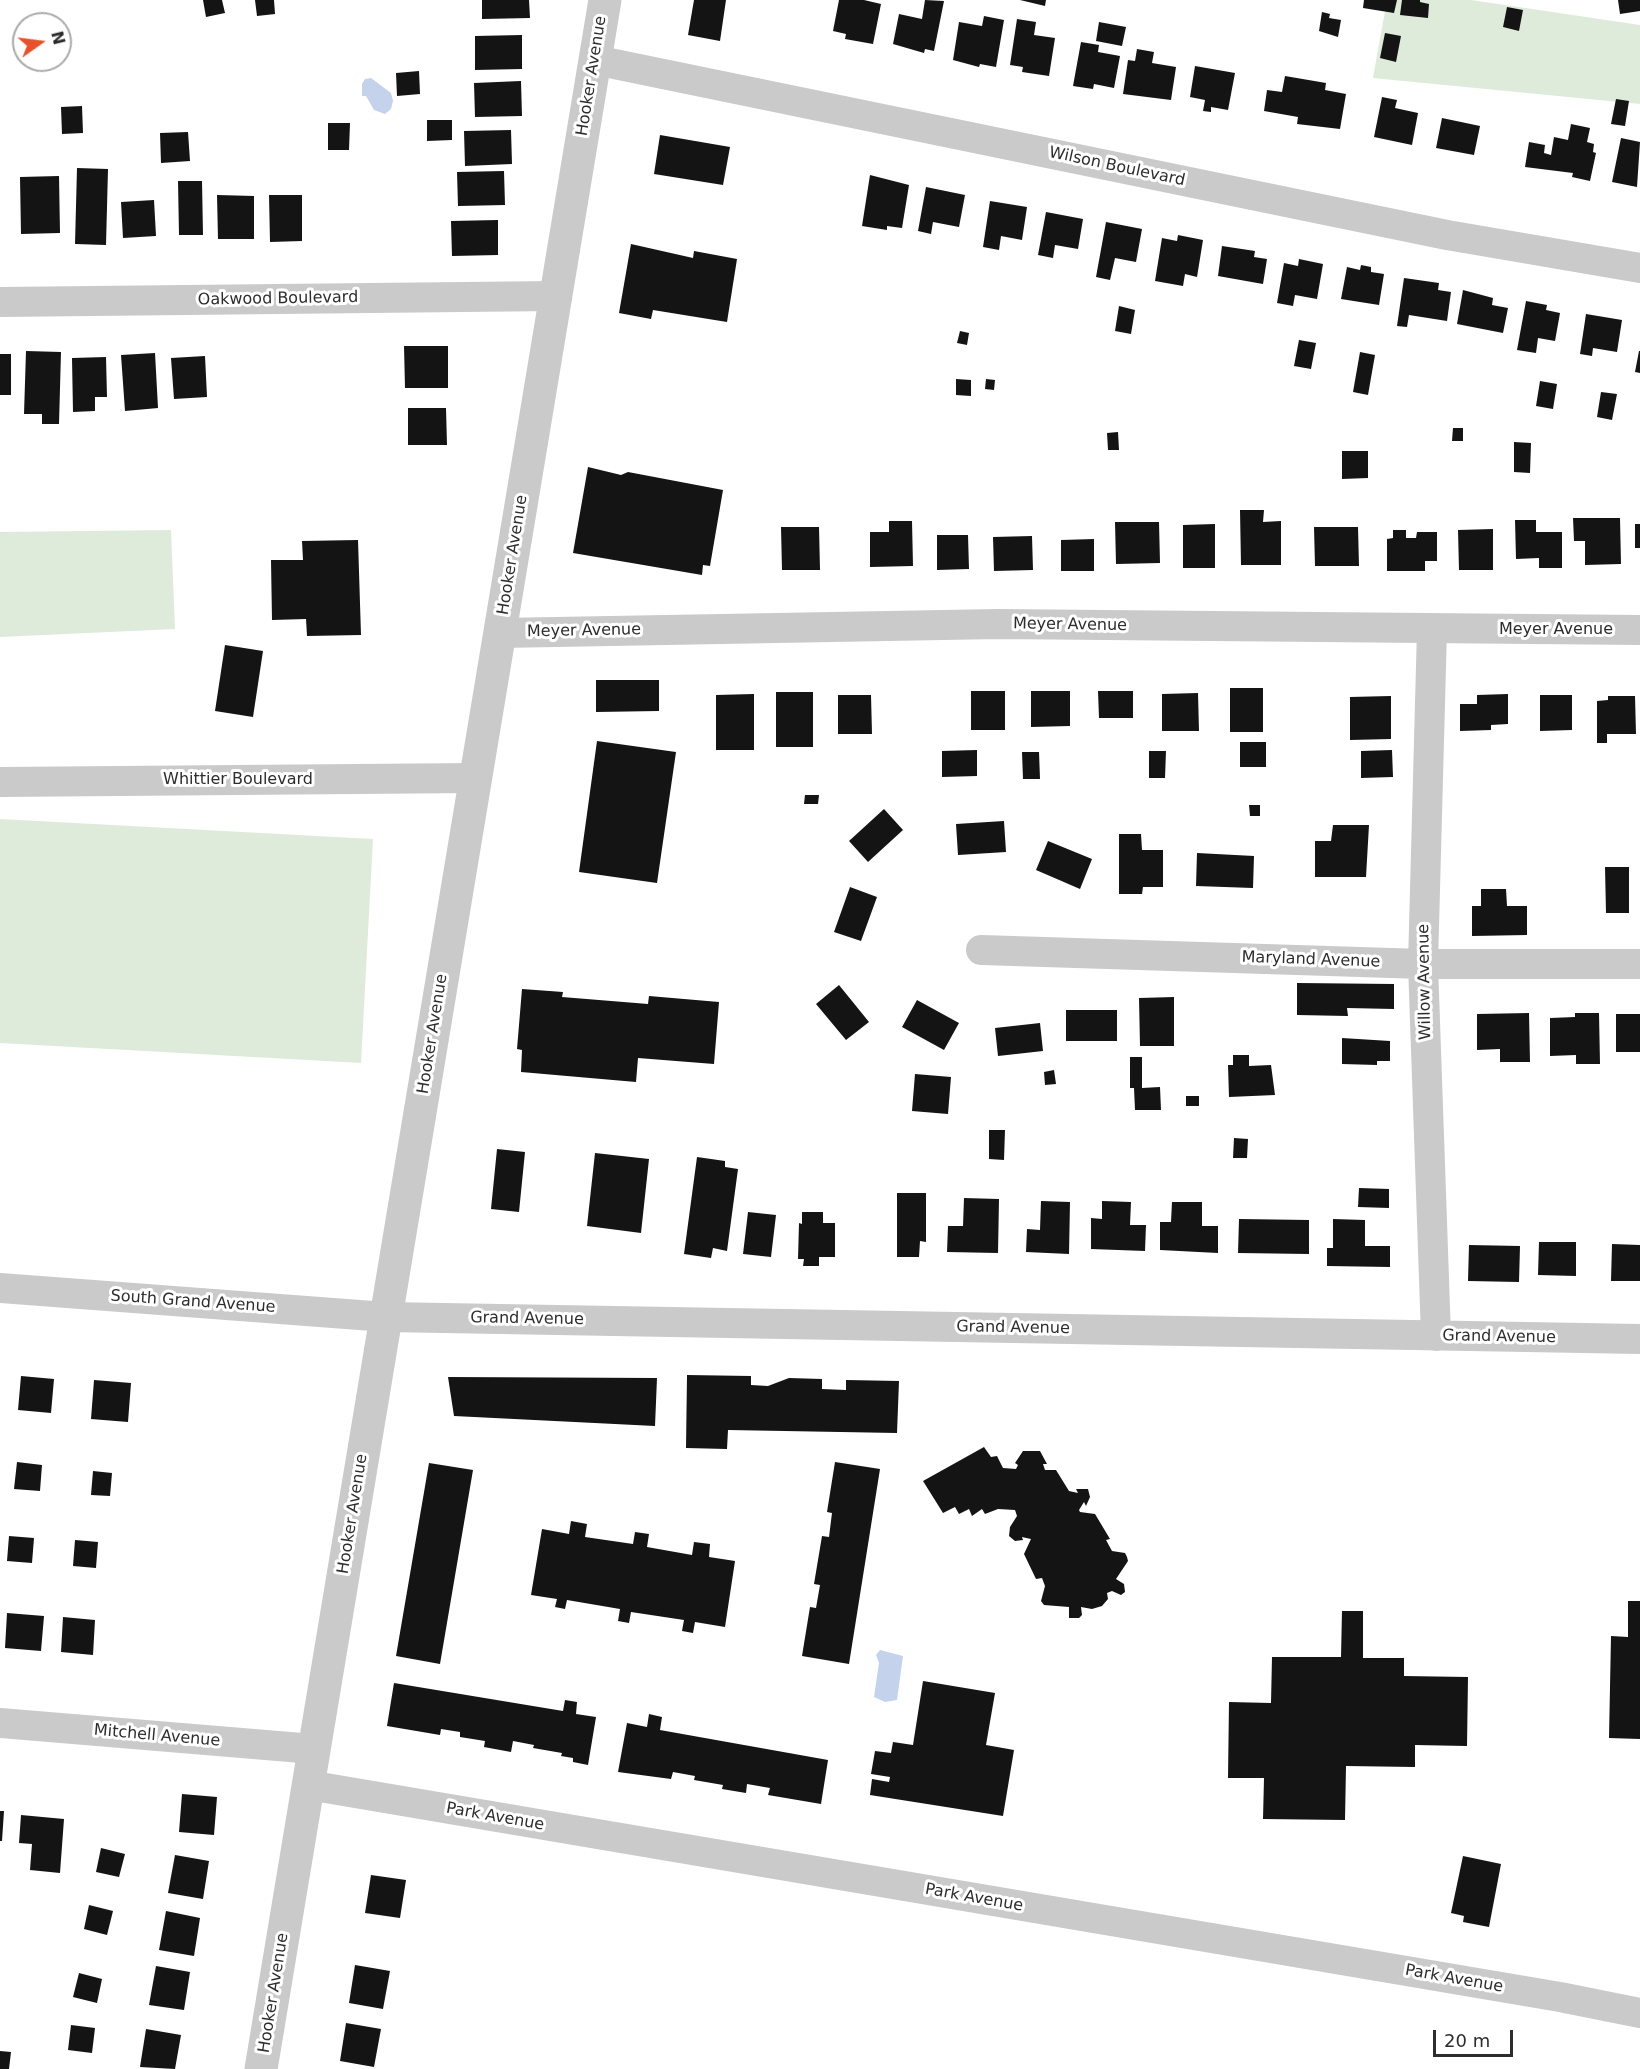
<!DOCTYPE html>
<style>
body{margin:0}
#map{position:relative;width:1640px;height:2069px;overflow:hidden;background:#fff;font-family:"DejaVu Sans",sans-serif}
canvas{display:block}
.north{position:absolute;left:12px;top:12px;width:60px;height:60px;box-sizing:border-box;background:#fff;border:2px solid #ababab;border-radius:50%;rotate:76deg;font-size:16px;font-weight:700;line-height:24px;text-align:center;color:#2d2d2d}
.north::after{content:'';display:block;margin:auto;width:21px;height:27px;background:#e6522c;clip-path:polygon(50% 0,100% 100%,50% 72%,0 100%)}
.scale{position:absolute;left:1433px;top:2030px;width:80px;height:27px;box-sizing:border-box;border:3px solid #2d2d2d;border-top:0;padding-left:8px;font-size:18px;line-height:21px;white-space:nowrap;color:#2d2d2d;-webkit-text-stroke:4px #fff;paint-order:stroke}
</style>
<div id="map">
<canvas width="1640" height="2069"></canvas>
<div class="north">N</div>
<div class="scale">20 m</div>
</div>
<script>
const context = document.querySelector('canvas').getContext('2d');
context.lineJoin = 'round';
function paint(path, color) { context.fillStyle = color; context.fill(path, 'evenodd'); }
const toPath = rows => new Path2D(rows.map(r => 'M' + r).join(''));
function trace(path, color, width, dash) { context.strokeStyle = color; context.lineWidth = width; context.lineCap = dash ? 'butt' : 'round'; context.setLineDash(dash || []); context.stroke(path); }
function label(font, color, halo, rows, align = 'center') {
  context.font = font + ' "DejaVu Sans",sans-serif'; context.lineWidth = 6; context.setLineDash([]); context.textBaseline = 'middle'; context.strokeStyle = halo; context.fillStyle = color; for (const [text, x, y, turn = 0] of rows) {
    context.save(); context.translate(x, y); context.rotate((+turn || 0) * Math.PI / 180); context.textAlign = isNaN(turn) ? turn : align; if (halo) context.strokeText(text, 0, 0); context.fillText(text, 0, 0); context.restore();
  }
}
paint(toPath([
 [1387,0,1471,0,1640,25,1640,104,1373,78],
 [171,530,175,629,0,637,0,532],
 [0,819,373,839,361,1063,0,1043]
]), '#deebda');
paint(toPath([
 [371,78,391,93,393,101,391,109,385,114,374,110,366,96,362,96,362,84,365,79],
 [880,1650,903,1656,897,1700,885,1702,874,1697,879,1663,876,1655]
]), '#c5d2eb');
paint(toPath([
 [203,0,222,0,225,13,206,17],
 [255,0,274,0,275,14,257,16],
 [482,0,529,0,530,18,482,19],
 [694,0,726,0,720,41,688,35],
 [839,0,864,0,881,4,873,44,845,39,846,34,833,31],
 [925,0,944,1,934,51,925,49,924,53,893,44,899,14,922,19],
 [1020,0,1046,0,1045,6],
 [1364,0,1397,0,1394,13,1363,8],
 [1402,0,1420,0,1420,2,1429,4,1428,18,1400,15],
 [1618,0,1640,0,1640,11,1620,14],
 [1507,7,1523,10,1519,31,1503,27],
 [1322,12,1330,14,1329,18,1341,20,1338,37,1319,31],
 [984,16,1004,20,996,67,980,64,979,67,953,60,959,22,982,26],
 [1017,19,1036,22,1034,35,1055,38,1049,76,1022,72,1023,67,1010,65],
 [1099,22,1126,27,1122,46,1096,41],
 [1385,33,1401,36,1396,62,1380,58],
 [522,35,522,69,475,70,475,36],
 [1081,42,1099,45,1098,52,1120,56,1114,88,1094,84,1093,89,1073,86],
 [1137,49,1154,52,1152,63,1176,67,1171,100,1123,94,1128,60,1135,61],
 [1195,66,1235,73,1228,110,1211,107,1211,112,1203,111,1205,100,1190,97],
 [419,71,420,94,397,96,396,73],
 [1285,76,1326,83,1325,90,1346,94,1340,129,1297,124,1298,117,1264,111,1267,90,1282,92],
 [521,81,522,116,475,117,474,83],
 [1382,97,1397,100,1395,108,1418,113,1412,145,1374,137],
 [1616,99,1629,101,1625,126,1611,124],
 [82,106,83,133,62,134,61,107],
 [1442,118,1480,126,1474,155,1436,148],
 [427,120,452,120,452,140,427,141],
 [328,123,350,123,349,150,328,150],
 [1571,124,1590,128,1587,142,1594,144,1593,152,1596,153,1590,181,1572,177,1573,173,1525,167,1529,142,1545,145,1544,153,1551,155,1554,137,1568,140],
 [511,130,512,164,465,166,464,131],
 [188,132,190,161,161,163,160,133],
 [660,135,730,147,723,185,654,174],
 [1621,138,1640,142,1637,187,1612,182],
 [77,168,108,169,106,245,75,244],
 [504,171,505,205,458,206,457,172],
 [870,175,909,185,902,228,887,226,887,230,862,226],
 [59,176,60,233,21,234,20,177],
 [178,181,202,181,203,235,179,235],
 [926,187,965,195,959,227,933,222,931,234,918,231],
 [217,195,254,196,254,239,218,239],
 [269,195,302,195,302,241,270,242],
 [154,200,156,236,123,238,121,202],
 [990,201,1027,207,1022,240,1001,236,999,250,983,247],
 [1046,212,1083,219,1078,249,1055,245,1053,258,1038,255],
 [498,220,498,255,452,256,451,221],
 [1106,222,1142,229,1136,262,1115,258,1110,280,1096,277],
 [1178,235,1203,240,1197,277,1185,274,1183,286,1155,281,1162,238,1177,241],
 [631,244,693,258,694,251,737,259,727,322,653,310,651,319,619,313],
 [1222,246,1255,251,1254,257,1267,259,1263,284,1218,276],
 [1299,259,1323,264,1317,299,1295,295,1293,306,1277,303,1284,263,1298,266],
 [1361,265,1371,267,1371,272,1384,274,1379,305,1341,299,1347,267,1360,270],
 [1404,278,1439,283,1438,290,1451,292,1447,321,1409,315,1407,327,1397,326],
 [1463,290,1493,298,1492,305,1508,308,1503,333,1457,324],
 [1526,301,1547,305,1546,310,1560,313,1555,341,1538,338,1536,353,1517,350],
 [1119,306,1135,310,1131,334,1115,331],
 [1586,314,1622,320,1617,352,1593,348,1592,356,1580,354],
 [960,331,969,333,967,345,957,343],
 [1299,340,1316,343,1311,369,1294,366],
 [404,346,448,346,448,388,405,388],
 [26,351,61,352,59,424,42,424,42,414,24,414],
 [1639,351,1640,351,1640,373,1635,372],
 [1360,352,1375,355,1368,395,1353,392],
 [155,353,158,408,125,411,121,355],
 [0,354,11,354,11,395,0,395],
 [205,356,207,397,174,399,171,358],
 [106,357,107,397,95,397,95,411,73,412,72,358],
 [956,379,971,380,971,396,956,395],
 [986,379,995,380,994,390,985,389],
 [1540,381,1557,384,1553,409,1536,406],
 [1601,392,1617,394,1612,420,1597,417],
 [408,408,446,408,447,445,408,445],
 [1453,428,1463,428,1463,441,1452,441],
 [1118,432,1119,450,1108,450,1107,433],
 [1514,442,1531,443,1530,473,1514,472],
 [1342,451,1368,451,1368,478,1342,479],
 [588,467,621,475,628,472,723,490,710,566,703,565,702,575,573,553],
 [1240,510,1264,510,1263,522,1281,521,1281,565,1241,565],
 [1573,518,1620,518,1621,564,1585,565,1585,541,1574,541],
 [1515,520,1536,520,1536,532,1562,532,1562,568,1539,568,1539,558,1516,559],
 [889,521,912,521,913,566,870,567,870,532,889,532],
 [1115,522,1159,522,1160,563,1116,564],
 [1215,524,1215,568,1183,568,1183,525],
 [1635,524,1640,524,1640,548,1635,548],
 [781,527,819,527,820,570,782,570],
 [1314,527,1358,527,1359,566,1315,566],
 [1493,529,1493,570,1459,570,1458,530],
 [1393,530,1406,530,1406,538,1416,538,1417,532,1437,532,1437,561,1425,561,1425,571,1387,571,1387,539,1393,538],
 [937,535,968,535,969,569,937,570],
 [1032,536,1033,570,994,571,993,537],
 [1094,539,1094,571,1061,571,1061,540],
 [358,540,361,635,307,636,306,619,272,620,271,560,303,560,302,541],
 [225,645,263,651,253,717,215,711],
 [596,680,659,680,659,711,596,712],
 [1230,688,1263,688,1263,732,1230,732],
 [971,691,1005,691,1005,730,971,730],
 [1031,691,1070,691,1070,726,1031,727],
 [1098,691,1133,691,1133,718,1099,718],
 [776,692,813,692,813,747,776,747],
 [1198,693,1199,731,1162,731,1162,694],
 [754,694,754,750,716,750,716,695],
 [1508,694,1508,724,1491,725,1491,730,1460,731,1460,704,1477,704,1477,695],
 [838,695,871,695,872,734,838,734],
 [1540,695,1572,695,1572,730,1540,731],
 [1391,696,1391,739,1350,740,1350,697],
 [1608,696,1635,696,1636,734,1607,734,1607,743,1597,743,1597,701,1608,700],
 [597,741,676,752,657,883,579,872],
 [1240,742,1266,742,1266,767,1240,767],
 [977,750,977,776,942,777,942,751],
 [1392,750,1393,777,1361,778,1361,751],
 [1149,751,1166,751,1165,778,1149,778],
 [1022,752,1039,752,1040,779,1023,779],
 [805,795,819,795,818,804,804,804],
 [1249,805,1260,805,1260,816,1250,816],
 [884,809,903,830,868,862,849,841],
 [1004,821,1006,852,958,855,956,824],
 [1333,825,1369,825,1366,877,1315,877,1315,841,1331,841],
 [1119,834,1141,834,1142,850,1163,850,1163,887,1143,887,1142,894,1119,894],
 [1048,841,1092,859,1080,889,1036,870],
 [1197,853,1254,856,1253,888,1196,886],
 [1605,867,1629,867,1629,913,1606,913],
 [850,887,877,897,861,941,834,932],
 [1481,889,1506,889,1507,906,1527,906,1527,935,1472,936,1472,906,1481,906],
 [1297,983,1394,984,1394,1009,1347,1008,1348,1016,1297,1015],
 [839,985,869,1022,846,1040,816,1004],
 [522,989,563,992,562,997,648,1004,649,996,719,1002,714,1064,638,1058,636,1082,521,1072,522,1050,517,1049],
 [1174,997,1174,1046,1140,1046,1139,998],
 [917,1000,959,1023,944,1050,902,1027],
 [1066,1010,1117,1010,1117,1041,1066,1041],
 [1529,1013,1530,1062,1500,1062,1500,1049,1477,1050,1477,1014],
 [1575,1013,1599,1013,1600,1064,1576,1064,1576,1055,1550,1056,1550,1018,1575,1017],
 [1616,1014,1640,1014,1640,1052,1616,1052],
 [1040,1023,1043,1051,998,1056,995,1028],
 [1342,1038,1390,1041,1390,1061,1377,1061,1377,1065,1342,1064],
 [1233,1055,1249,1055,1249,1066,1271,1065,1275,1095,1229,1097,1228,1065,1233,1065],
 [1130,1057,1142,1057,1142,1088,1160,1087,1161,1110,1135,1110,1134,1088,1130,1088],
 [1054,1070,1056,1084,1045,1085,1044,1072],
 [915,1074,951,1077,948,1114,912,1111],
 [1186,1096,1199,1096,1199,1106,1186,1106],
 [989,1130,1005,1130,1004,1160,989,1159],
 [1234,1138,1248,1139,1247,1158,1233,1158],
 [497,1149,525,1152,519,1212,491,1209],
 [595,1153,649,1159,641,1233,587,1226],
 [697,1157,725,1161,725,1167,738,1169,727,1251,713,1248,711,1258,684,1254],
 [1359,1188,1389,1189,1389,1208,1358,1207],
 [897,1193,926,1193,926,1242,920,1241,919,1257,897,1257],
 [964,1198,999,1199,998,1253,947,1252,948,1226,963,1226],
 [1041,1201,1070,1202,1069,1254,1026,1252,1027,1229,1040,1230],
 [1102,1201,1131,1202,1130,1225,1146,1225,1145,1251,1091,1249,1091,1218,1102,1219],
 [1172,1202,1202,1202,1202,1226,1218,1226,1218,1253,1160,1250,1160,1222,1171,1222],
 [748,1212,776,1215,771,1257,743,1254],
 [802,1212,823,1212,823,1223,835,1223,835,1257,819,1257,819,1266,803,1266,804,1259,798,1259,799,1223,802,1224],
 [1239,1219,1309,1220,1309,1254,1238,1253],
 [1333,1219,1365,1220,1365,1246,1390,1246,1390,1267,1327,1266,1327,1248,1333,1248],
 [1539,1242,1576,1242,1576,1276,1538,1275],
 [1612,1244,1640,1245,1640,1281,1611,1281],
 [1469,1245,1520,1246,1519,1282,1468,1281],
 [687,1375,751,1376,751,1385,768,1386,789,1378,822,1379,822,1389,846,1390,846,1380,899,1381,897,1433,728,1430,727,1449,686,1448],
 [21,1376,54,1379,51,1413,18,1410],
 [448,1377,657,1378,655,1426,454,1416],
 [94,1380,131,1383,128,1422,91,1419],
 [984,1447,991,1457,997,1456,1003,1468,1016,1469,1018,1465,1015,1463,1023,1451,1040,1451,1047,1464,1043,1464,1045,1470,1056,1470,1069,1491,1078,1493,1076,1489,1088,1489,1090,1497,1086,1506,1084,1502,1079,1510,1080,1512,1095,1514,1110,1539,1106,1540,1112,1551,1125,1553,1127,1557,1128,1561,1116,1579,1124,1584,1125,1592,1121,1595,1112,1591,1107,1593,1108,1599,1102,1606,1092,1609,1081,1607,1082,1615,1079,1618,1069,1618,1069,1607,1044,1605,1041,1601,1045,1586,1042,1578,1036,1579,1024,1554,1031,1539,1022,1537,1023,1540,1015,1541,1009,1536,1010,1527,1017,1516,1015,1510,998,1509,985,1514,982,1509,972,1516,969,1509,959,1514,955,1507,943,1513,923,1481],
 [17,1462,42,1465,40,1491,14,1489],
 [835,1462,880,1469,849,1664,802,1656,810,1607,816,1608,820,1585,814,1584,822,1536,829,1537,832,1513,827,1512],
 [429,1463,473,1470,440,1664,396,1656],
 [93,1471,112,1473,110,1496,91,1495],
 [571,1521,587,1524,585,1537,633,1544,635,1532,649,1534,647,1547,692,1555,694,1542,710,1544,709,1557,735,1561,725,1627,695,1622,693,1633,682,1631,684,1620,631,1612,629,1623,618,1621,620,1609,567,1600,565,1609,555,1607,557,1599,531,1595,542,1529,569,1534],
 [9,1536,34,1538,32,1563,7,1561],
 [75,1540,98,1542,96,1568,73,1566],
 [1628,1601,1640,1601,1640,1739,1609,1738,1611,1636,1628,1637],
 [1342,1611,1363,1611,1363,1658,1404,1658,1404,1676,1468,1677,1467,1746,1415,1745,1415,1767,1346,1766,1345,1820,1263,1819,1264,1778,1228,1778,1229,1702,1271,1703,1272,1657,1341,1657],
 [7,1613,44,1616,41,1651,5,1648],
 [63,1617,95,1620,93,1655,61,1652],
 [923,1681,995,1693,986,1745,1014,1750,1003,1816,870,1795,872,1779,889,1782,890,1777,871,1774,875,1751,891,1753,893,1742,913,1745],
 [394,1683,563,1711,565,1700,577,1702,576,1714,596,1717,588,1765,573,1762,573,1758,561,1756,562,1753,533,1748,534,1745,513,1741,511,1752,484,1747,485,1741,460,1737,460,1732,441,1729,440,1735,387,1726],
 [649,1714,662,1717,660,1730,828,1760,821,1804,768,1795,770,1788,747,1784,746,1793,722,1789,723,1785,694,1780,695,1776,673,1772,671,1779,618,1772,627,1723,647,1727],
 [182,1794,217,1797,214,1835,179,1832],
 [0,1811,4,1811,2,1841,0,1841],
 [21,1815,64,1819,60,1873,30,1870,32,1844,19,1843],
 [101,1848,125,1854,119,1877,96,1872],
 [175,1855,209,1861,203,1899,168,1893],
 [1463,1856,1501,1864,1489,1927,1463,1922,1464,1916,1451,1913],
 [371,1875,406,1880,400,1918,365,1913],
 [89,1905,113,1911,107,1935,84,1929],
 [166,1911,200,1918,194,1956,159,1950],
 [355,1965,390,1971,383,2009,349,2003],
 [156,1966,190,1972,184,2010,149,2005],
 [79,1973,102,1979,97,2003,73,1997],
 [346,2023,381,2029,374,2067,340,2061],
 [71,2025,95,2028,92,2053,68,2050],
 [146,2029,181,2035,175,2069,140,2067],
 [0,2051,11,2052,9,2069,0,2069]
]), '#141414');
trace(toPath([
 [595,60,1447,235,1640,268],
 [0,302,556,296],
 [1432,629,1423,964,1436,1336],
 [500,633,998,624,1640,630],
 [0,782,475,778],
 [981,950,1423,964,1640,964],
 [0,1288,386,1317,1640,1339],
 [0,1723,314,1749],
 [308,1785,1560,1997,1640,2013]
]), '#cacaca', 30);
trace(toPath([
 [261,2069,605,0]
]), '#cacaca', 33);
label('16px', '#2d2d2d', '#fff', [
 ["Hooker Avenue",592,76,-81],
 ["Wilson Boulevard",1117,167,12],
 ["Oakwood Boulevard",278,299,-1],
 ["Hooker Avenue",513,555,-81],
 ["Meyer Avenue",1070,625,1],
 ["Meyer Avenue",1556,630],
 ["Meyer Avenue",584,631,-1],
 ["Whittier Boulevard",238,780],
 ["Maryland Avenue",1311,960,2],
 ["Willow Avenue",1425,982,-91],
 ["Hooker Avenue",433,1034,-81],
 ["South Grand Avenue",193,1302,4],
 ["Grand Avenue",527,1319,1],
 ["Grand Avenue",1013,1328,1],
 ["Grand Avenue",1499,1337,1],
 ["Hooker Avenue",353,1514,-81],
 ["Mitchell Avenue",157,1736,5],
 ["Park Avenue",495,1817,10],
 ["Park Avenue",974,1898,10],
 ["Park Avenue",1454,1979,10],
 ["Hooker Avenue",274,1993,-81]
]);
</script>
